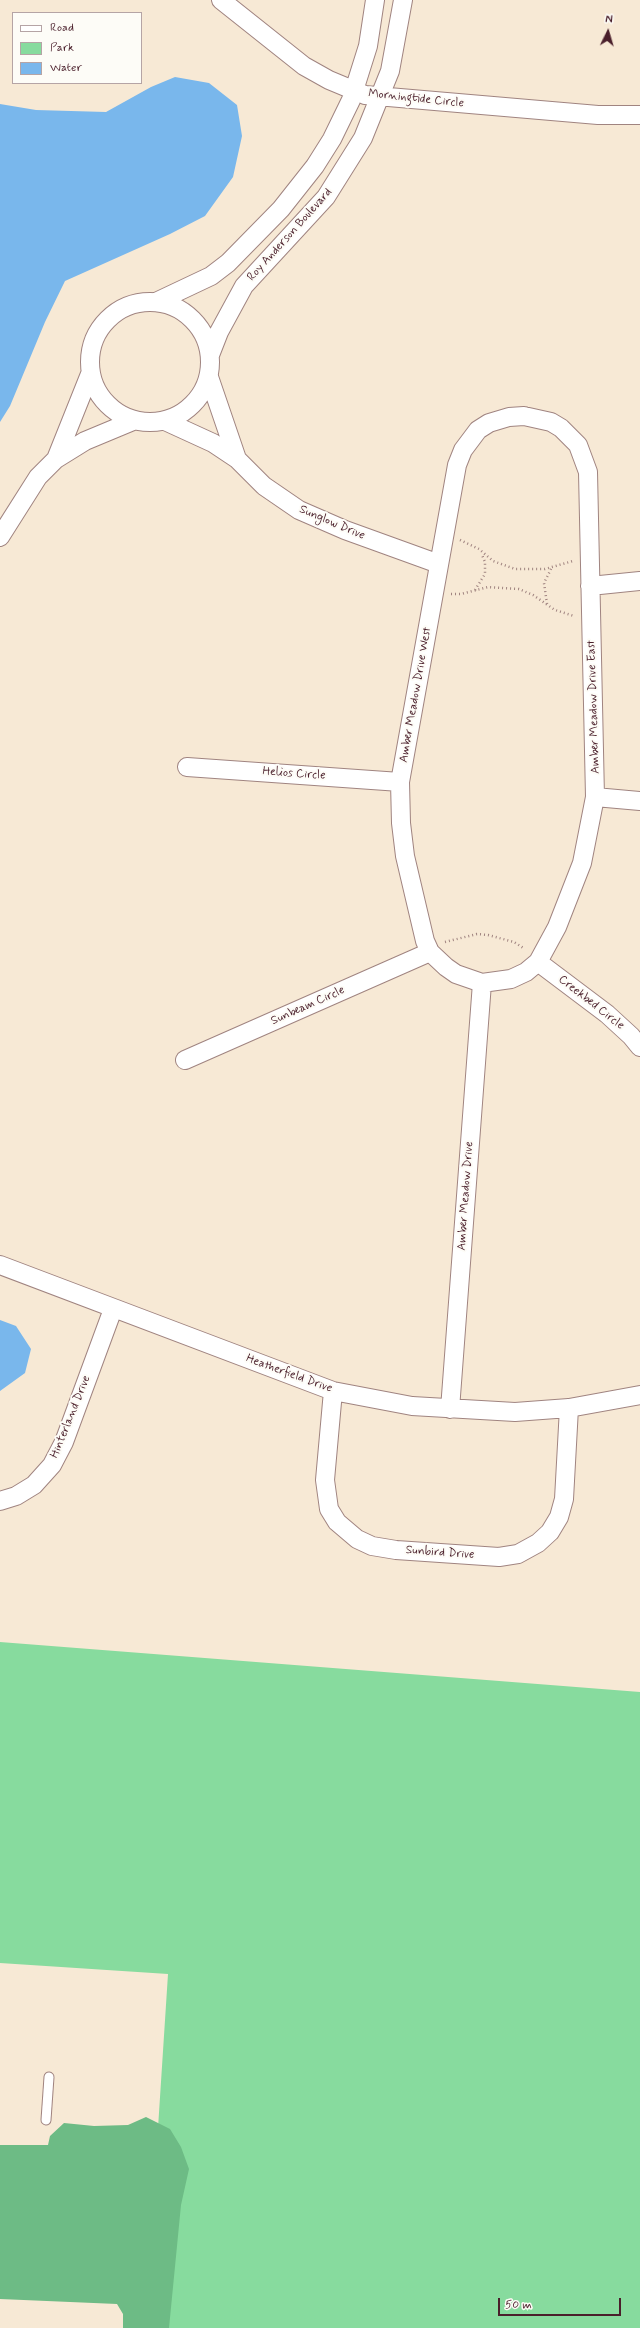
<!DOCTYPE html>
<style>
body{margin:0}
#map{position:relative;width:640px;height:2328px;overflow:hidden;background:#f7e9d5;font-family:Mynerve,sans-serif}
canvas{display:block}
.legend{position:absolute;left:12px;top:12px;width:130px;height:72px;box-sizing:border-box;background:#fdfcf7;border:1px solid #b5a4a5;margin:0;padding:5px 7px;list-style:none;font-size:12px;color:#4a1f2b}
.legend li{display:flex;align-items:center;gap:8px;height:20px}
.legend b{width:20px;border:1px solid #b5a4a5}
.north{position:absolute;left:588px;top:12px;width:40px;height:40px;-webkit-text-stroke:3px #fdfcf7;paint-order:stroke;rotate:5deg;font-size:11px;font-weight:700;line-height:16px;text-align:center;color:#4a1f2b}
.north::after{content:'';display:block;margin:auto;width:14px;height:18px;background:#4a1f2b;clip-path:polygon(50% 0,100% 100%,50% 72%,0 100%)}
.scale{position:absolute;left:498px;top:2298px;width:123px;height:18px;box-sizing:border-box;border:2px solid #4a1f2b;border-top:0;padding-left:5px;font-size:12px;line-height:14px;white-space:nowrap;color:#4a1f2b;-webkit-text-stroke:3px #fdfcf7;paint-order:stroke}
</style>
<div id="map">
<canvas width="640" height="2328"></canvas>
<ul class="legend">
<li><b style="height:5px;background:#fff"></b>Road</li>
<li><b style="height:11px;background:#87db9e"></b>Park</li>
<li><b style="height:11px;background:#79b7ec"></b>Water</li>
</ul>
<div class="north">N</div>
<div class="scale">50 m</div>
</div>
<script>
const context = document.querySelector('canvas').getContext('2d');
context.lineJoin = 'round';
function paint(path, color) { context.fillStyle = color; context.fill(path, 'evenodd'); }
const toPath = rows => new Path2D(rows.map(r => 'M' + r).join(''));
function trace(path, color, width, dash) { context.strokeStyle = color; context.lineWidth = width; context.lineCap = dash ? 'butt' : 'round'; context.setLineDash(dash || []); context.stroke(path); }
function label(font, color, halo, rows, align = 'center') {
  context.font = font + ' Mynerve,sans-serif'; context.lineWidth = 4; context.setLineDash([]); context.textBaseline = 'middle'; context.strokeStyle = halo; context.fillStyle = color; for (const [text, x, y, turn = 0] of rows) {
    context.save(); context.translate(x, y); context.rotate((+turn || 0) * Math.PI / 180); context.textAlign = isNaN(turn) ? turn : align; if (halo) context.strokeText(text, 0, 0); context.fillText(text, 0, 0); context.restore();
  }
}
paint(toPath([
 [0,1642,640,1692,640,2328,145,2328,168,1974,0,1963]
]), '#87db9e');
paint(toPath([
 [146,2117,170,2129,181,2147,189,2169,181,2205,169,2328,123,2328,123,2314,117,2304,0,2299,0,2145,48,2145,50,2136,64,2123,94,2126,128,2125]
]), '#6dbb85');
paint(toPath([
 [175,77,209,83,237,105,242,136,233,177,205,216,170,234,65,281,45,322,10,406,0,422,0,104,36,110,106,112,151,87],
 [0,1320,16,1326,31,1349,25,1373,0,1391]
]), '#79b7ec');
const lane = toPath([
 [46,2120,49,2077]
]);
const street = toPath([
 [221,0,304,66,329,80,365,95,598,115,640,115],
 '90 362a60 60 0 1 1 120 0a60 60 0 1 1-120 0Z',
 [156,302,211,276,228,263,281,209,315,166,332,139,351,100,368,46,375,0],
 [210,355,219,332,244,286,326,197,363,138,390,71,403,0],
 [209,377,237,459],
 [524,416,551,422,561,428,578,445,588,472,595,797,582,863,557,927,538,962,526,972,511,979,482,983,456,974,446,967,430,952,425,941,405,856,401,823,400,782,457,465,463,450,478,430,489,423,509,417,524,416],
 [165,421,213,443,237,459,264,486,299,510,345,530,439,564],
 [56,459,90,374],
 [0,537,38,477,56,459,85,441,133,421],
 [590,586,640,581],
 [187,767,400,782],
 [595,797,640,801],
 [538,962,607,1014,631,1036,640,1047],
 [185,1060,430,952],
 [0,1265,333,1391,412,1406,515,1412,569,1408,640,1395],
 [333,1391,325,1480,329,1509,337,1522,357,1539,372,1546,396,1550,499,1557,518,1554,538,1543,550,1532,559,1517,564,1499,569,1408],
 [450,1409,482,983],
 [0,1501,16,1496,34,1485,52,1465,64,1442,113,1309]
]);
trace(lane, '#a08480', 11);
trace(street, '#a08480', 20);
trace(toPath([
 [460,540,479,549,493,561,515,569,545,569,573,561],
 [475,590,485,574,485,562,482,555],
 [451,594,461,594,488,587,519,589,533,595,555,610,574,616],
 [547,604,544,583,552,567],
 [445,942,477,934,488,935,514,942,525,949]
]), '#a08480', 2.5, [1, 3]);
trace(lane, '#fff', 9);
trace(street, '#fff', 18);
label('12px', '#4a1f2b', '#fdfcf7', [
 ["Morningtide Circle",416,99,6],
 ["Roy Anderson Boulevard",290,235,-48],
 ["Sunglow Drive",332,523,23],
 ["Amber Meadow Drive West",416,695,-80],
 ["Amber Meadow Drive East",594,707,-92],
 ["Helios Circle",294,774,4],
 ["Creekbed Circle",591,1003,38],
 ["Sunbeam Circle",308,1006,-24],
 ["Amber Meadow Drive",466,1196,-86],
 ["Heatherfield Drive",289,1374,20],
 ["Hinterland Drive",71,1417,-68],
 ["Sunbird Drive",440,1553,4]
]);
</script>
